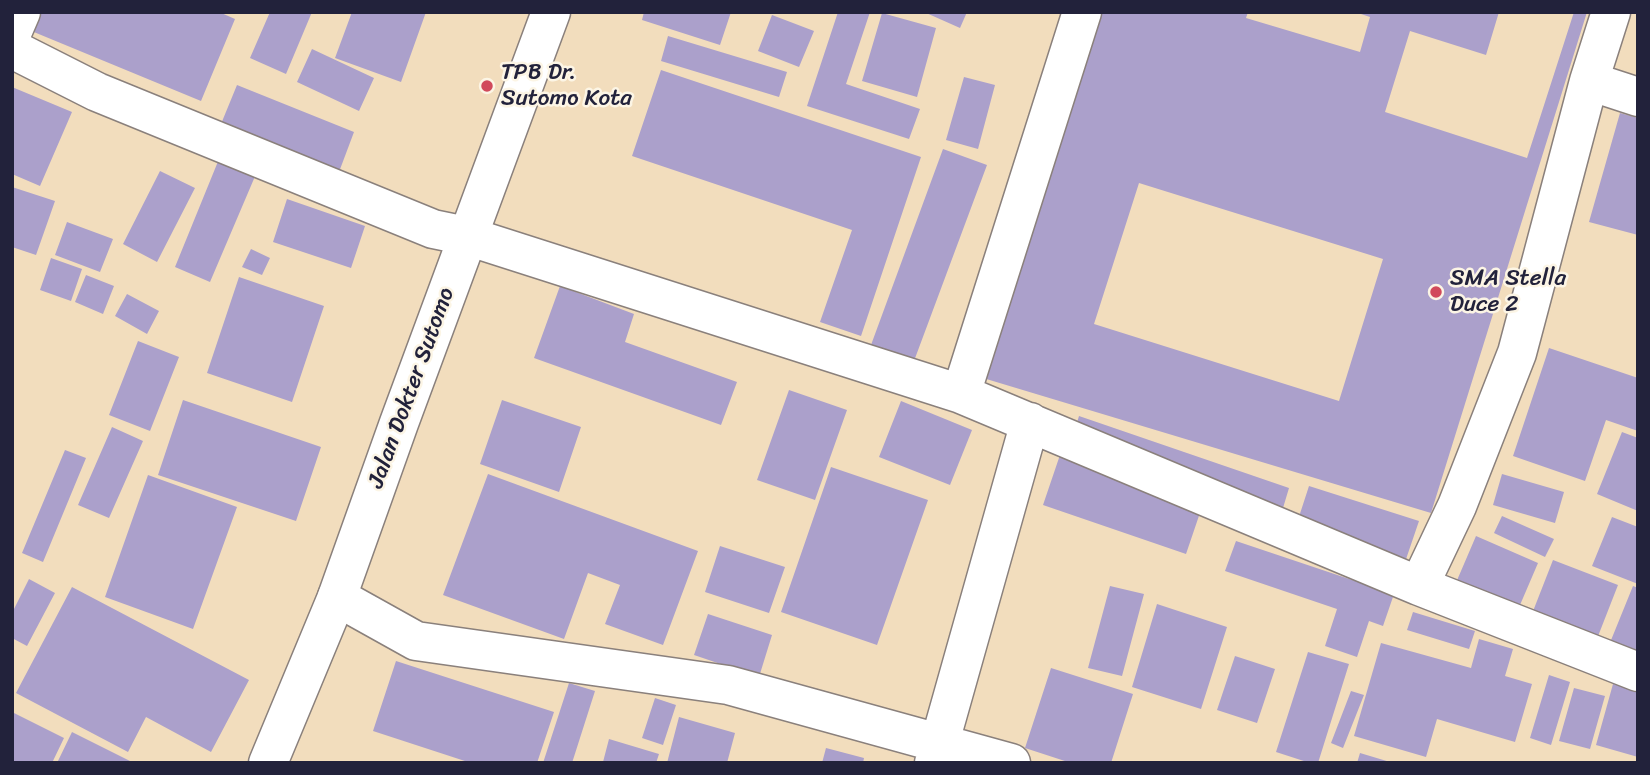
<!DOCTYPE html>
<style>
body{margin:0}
#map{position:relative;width:1650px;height:775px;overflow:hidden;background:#f2ddbd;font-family:Sriracha,sans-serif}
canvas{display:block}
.frame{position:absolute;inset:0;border:14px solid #22223b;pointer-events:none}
</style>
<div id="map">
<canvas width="1650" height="775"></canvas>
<div class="frame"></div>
</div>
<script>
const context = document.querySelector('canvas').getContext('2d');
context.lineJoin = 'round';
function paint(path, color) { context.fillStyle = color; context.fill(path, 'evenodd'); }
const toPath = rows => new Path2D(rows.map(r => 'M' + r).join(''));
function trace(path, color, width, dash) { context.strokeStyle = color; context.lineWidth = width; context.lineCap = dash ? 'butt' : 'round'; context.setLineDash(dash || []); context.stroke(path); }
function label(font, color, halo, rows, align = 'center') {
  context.font = font + ' Sriracha,sans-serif'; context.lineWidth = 5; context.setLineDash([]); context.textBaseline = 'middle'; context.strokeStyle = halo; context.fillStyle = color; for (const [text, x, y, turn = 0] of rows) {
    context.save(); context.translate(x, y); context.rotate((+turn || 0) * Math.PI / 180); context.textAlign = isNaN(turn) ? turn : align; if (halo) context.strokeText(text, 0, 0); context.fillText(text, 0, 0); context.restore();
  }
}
paint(toPath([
 [37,12,219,12,235,19,201,101,29,30],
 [270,12,312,12,286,74,250,58],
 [352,12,426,12,401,82,335,58],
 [644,12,731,12,720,45,642,20],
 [838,12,870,12,846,84,920,109,909,139,807,106],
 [924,12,967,12,960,28],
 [1102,12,1248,12,1246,18,1360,52,1370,17,1355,12,1499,12,1486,55,1410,31,1385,112,1527,158,1574,12,1587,12,1431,513,983,378],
 [1139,183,1383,259,1339,401,1094,324],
 [882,13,936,28,917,97,862,81],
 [772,15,814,31,799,67,758,51],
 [668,36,787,72,779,97,661,61],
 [312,49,374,78,359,111,297,82],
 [661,70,921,157,861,336,820,322,852,230,632,156],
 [964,77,995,85,978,149,946,140],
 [237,85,354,132,339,172,221,124],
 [12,87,72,112,40,186,12,174],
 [1620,113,1638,118,1638,235,1589,222],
 [943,149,987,165,914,361,871,345],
 [219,159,256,174,210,282,175,267],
 [160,171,195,188,157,262,123,244],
 [12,187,55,201,36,255,12,247],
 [287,199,365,226,351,268,273,242],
 [67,222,113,239,100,272,55,255],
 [251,249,270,258,262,275,242,267],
 [51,258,82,269,71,301,40,290],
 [86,275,114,286,103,314,75,302],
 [239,277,324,306,292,402,207,373],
 [560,286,634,314,625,342,737,382,721,425,534,358],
 [127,294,159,311,147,334,115,316],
 [138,341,179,357,150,431,109,415],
 [1549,348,1638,378,1638,431,1606,420,1585,481,1513,456],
 [789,390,847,410,815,500,757,480],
 [183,400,321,447,296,521,158,475],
 [502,400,581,427,559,492,480,464],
 [901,401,972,430,950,485,879,457],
 [1079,416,1289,488,1283,508,1073,436],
 [112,427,143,441,109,518,78,505],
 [1622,432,1638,438,1638,511,1597,494],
 [65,450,86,458,43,562,22,553],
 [1061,452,1204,501,1186,554,1043,505],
 [831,467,928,500,877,645,781,612],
 [488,474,698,551,663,645,605,624,620,585,588,573,564,639,443,595],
 [1502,474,1564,492,1555,523,1493,505],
 [148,475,237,507,193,629,105,597],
 [1309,486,1419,521,1404,565,1295,529],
 [1502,516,1554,539,1545,557,1494,533],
 [1612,517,1638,527,1638,584,1592,566],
 [1476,536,1538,563,1514,619,1452,592],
 [1236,541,1394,594,1383,626,1369,621,1357,657,1325,646,1337,609,1225,571],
 [720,546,785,567,769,613,705,592],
 [1553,560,1618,585,1593,649,1528,624],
 [29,579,55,593,27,646,12,638,12,613],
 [1110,586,1144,594,1122,676,1088,668],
 [1633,586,1638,588,1638,667,1605,655],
 [72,587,249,680,211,752,146,717,128,752,16,693],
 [1157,604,1227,627,1201,709,1132,687],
 [1413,612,1475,631,1469,649,1407,630],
 [708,614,772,635,759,677,694,655],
 [1479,639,1513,649,1505,676,1532,684,1515,742,1437,719,1426,757,1354,736,1381,643,1471,668],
 [1308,652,1349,664,1318,763,1310,763,1276,752],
 [1235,656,1275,669,1257,723,1217,710],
 [396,661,554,712,537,763,471,763,373,731],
 [1051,668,1133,694,1111,763,1071,763,1025,748],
 [1549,675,1570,682,1551,745,1530,738],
 [569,683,595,691,572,763,543,763],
 [1613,684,1638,691,1638,757,1596,745],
 [1574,688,1605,696,1590,749,1559,741],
 [1351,691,1364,695,1343,748,1331,743],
 [655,698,676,705,663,745,642,738],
 [12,712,64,738,52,763,12,763],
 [679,717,735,733,727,763,667,763],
 [72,732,134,763,57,763],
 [609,739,659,754,656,763,603,762],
 [826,748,864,758,863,763,822,763],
 [1360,753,1390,762,1389,763,1357,763]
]), '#aba0cb');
const minor = toPath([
 [12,33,21,12],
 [12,49,97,92,433,229,467,236,961,394,1419,586,1638,672],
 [1589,81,1638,97],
 [961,394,1082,12],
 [1419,586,1457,506,1517,353,1589,81,1611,12],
 [337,597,416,641,728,685,1011,763],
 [934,763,1030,422]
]);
const major = toPath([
 [268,763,337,597,399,423,551,12]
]);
trace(minor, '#8a807c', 41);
trace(major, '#8a807c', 41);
trace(minor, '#fff', 38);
trace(major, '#fff', 38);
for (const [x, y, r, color] of [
 [487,86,7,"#d1495b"],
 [1436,292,7,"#d1495b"]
]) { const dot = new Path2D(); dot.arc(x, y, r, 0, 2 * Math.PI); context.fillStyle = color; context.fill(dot); trace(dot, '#fcf5e5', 2.5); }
label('23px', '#22223b', '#fcf5e5', [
 ["TPB Dr.",501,73],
 ["Sutomo Kota",501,99],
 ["SMA Stella",1450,279],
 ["Duce 2",1450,305]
], 'left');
label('23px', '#22223b', '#fcf5e5', [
 ["Jalan Dokter Sutomo",412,388,-70]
]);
</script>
